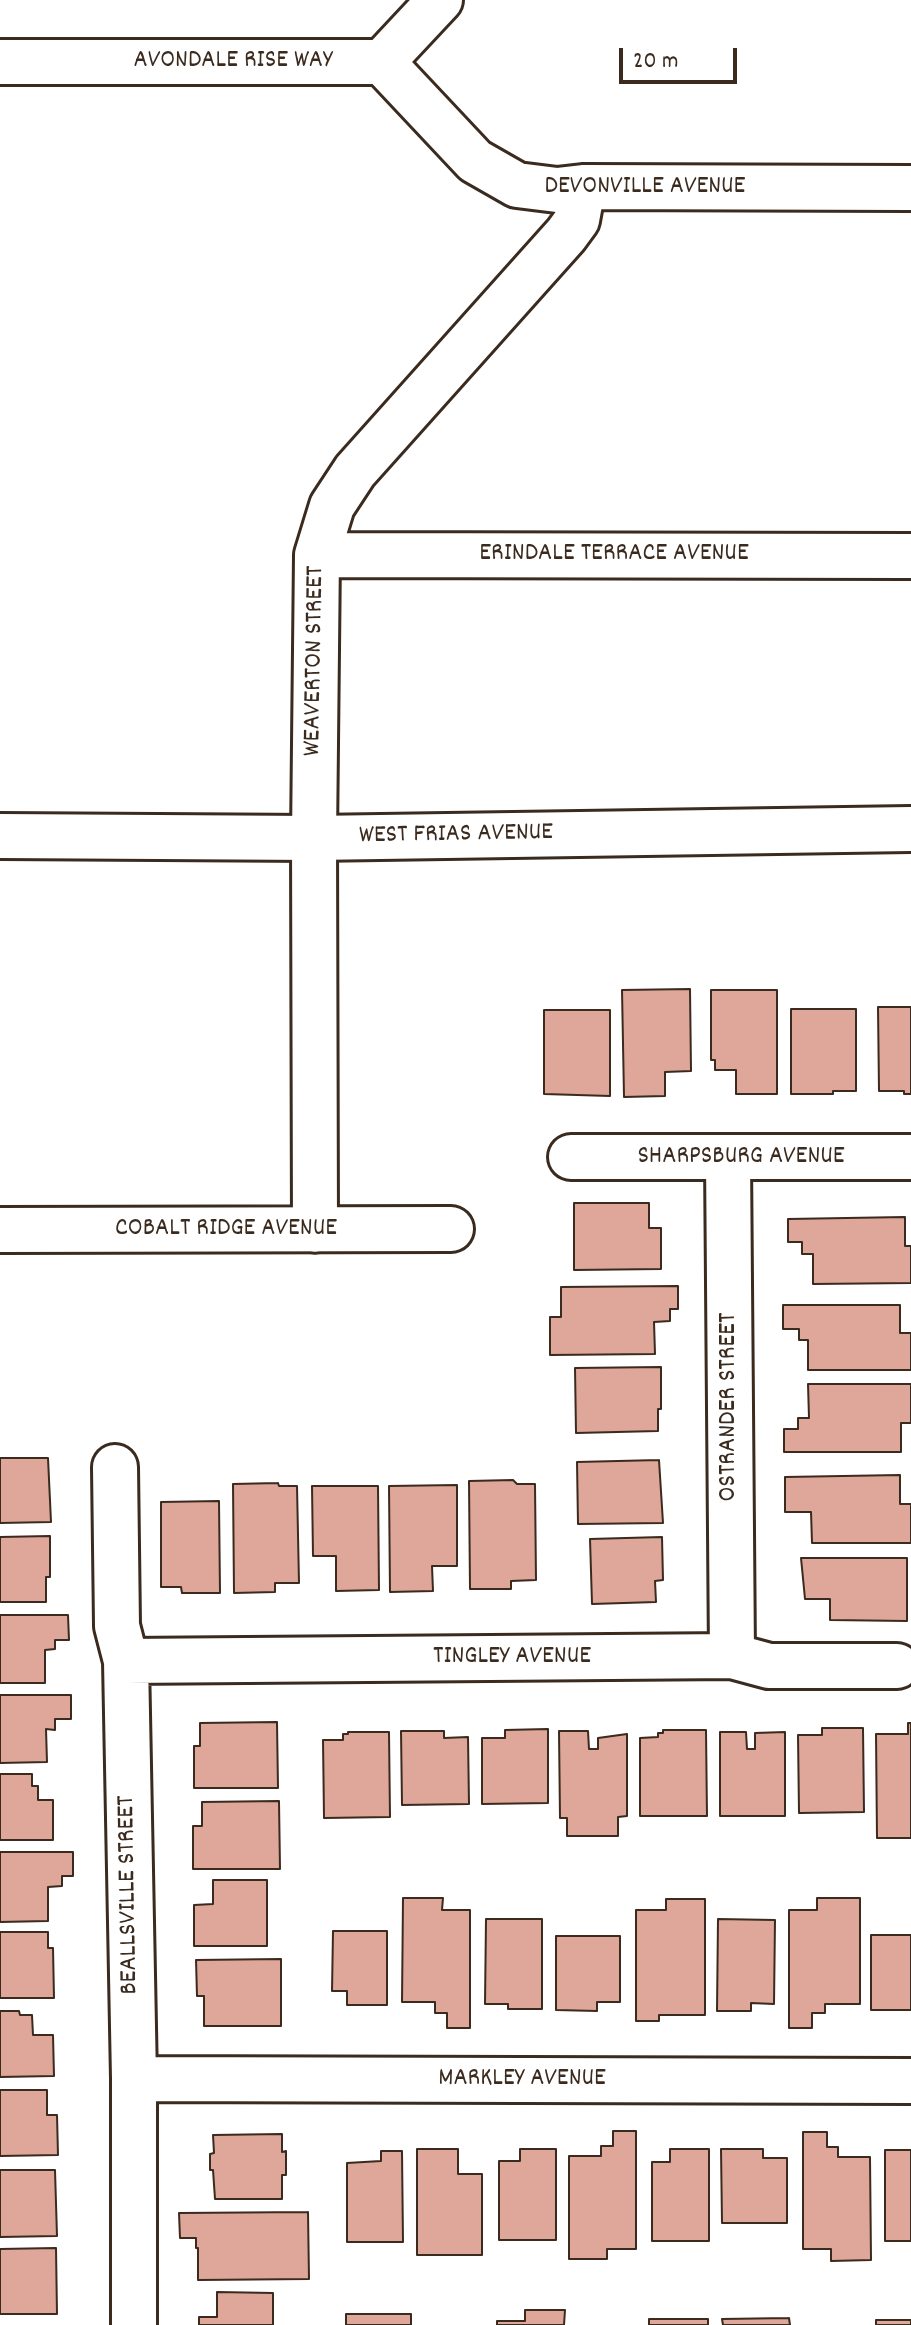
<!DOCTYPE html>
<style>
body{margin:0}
#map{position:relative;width:911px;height:2325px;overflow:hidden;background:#fff;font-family:Dekko,sans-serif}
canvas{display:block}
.scale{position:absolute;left:619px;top:48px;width:118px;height:36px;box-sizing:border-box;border:4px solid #3b2a1e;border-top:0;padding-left:10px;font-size:24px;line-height:28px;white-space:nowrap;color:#3b2a1e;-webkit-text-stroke:6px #fff;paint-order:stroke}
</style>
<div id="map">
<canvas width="911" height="2325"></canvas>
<div class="scale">20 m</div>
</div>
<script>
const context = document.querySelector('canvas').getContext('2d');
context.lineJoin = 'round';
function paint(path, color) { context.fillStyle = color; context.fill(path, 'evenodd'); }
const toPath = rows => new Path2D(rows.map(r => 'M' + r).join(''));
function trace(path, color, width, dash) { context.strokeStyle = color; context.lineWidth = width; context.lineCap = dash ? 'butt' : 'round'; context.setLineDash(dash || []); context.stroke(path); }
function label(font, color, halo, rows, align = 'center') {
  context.font = font + ' Dekko,sans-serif'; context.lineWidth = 7; context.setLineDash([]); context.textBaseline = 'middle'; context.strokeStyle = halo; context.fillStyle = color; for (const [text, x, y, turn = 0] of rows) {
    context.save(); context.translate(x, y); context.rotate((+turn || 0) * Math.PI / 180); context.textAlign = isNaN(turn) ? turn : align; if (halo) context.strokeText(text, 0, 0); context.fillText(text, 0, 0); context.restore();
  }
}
const building = toPath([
 [690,989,691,1071,665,1072,665,1096,624,1097,622,990,690,989],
 [711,990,777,990,777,1094,736,1094,736,1070,715,1070,715,1060,711,1060,711,990],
 [878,1007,911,1007,911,1094,904,1094,904,1091,879,1091,878,1007],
 [791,1009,856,1009,856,1091,833,1091,833,1094,791,1094,791,1009],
 [544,1010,610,1010,610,1096,544,1094,544,1010],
 [574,1203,649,1203,649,1228,661,1228,661,1269,574,1270,574,1203],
 [905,1217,905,1246,911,1246,911,1283,813,1284,813,1254,802,1254,802,1242,788,1242,788,1219,905,1217],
 [678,1286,678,1309,670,1309,670,1321,654,1322,655,1354,550,1355,550,1317,561,1317,561,1287,678,1286],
 [783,1305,900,1305,900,1333,911,1333,911,1370,808,1370,808,1340,799,1340,799,1329,783,1329,783,1305],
 [661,1367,661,1409,658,1409,658,1431,576,1433,575,1368,661,1367],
 [808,1384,911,1384,911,1423,901,1423,901,1452,784,1452,784,1429,798,1429,798,1418,809,1418,808,1384],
 [0,1458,48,1458,51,1522,0,1523,0,1458],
 [659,1460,663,1523,578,1524,577,1462,659,1460],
 [900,1475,900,1504,911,1504,911,1543,812,1543,811,1512,785,1512,785,1477,900,1475],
 [513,1480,517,1484,535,1484,536,1580,511,1581,511,1589,470,1589,469,1481,513,1480],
 [278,1483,279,1486,297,1486,299,1583,275,1583,275,1592,234,1593,233,1484,278,1483],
 [457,1485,457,1566,432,1566,433,1591,390,1592,389,1486,457,1485],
 [312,1486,378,1486,379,1590,336,1591,336,1556,313,1556,312,1486],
 [219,1501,220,1593,182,1593,181,1587,161,1587,161,1502,219,1501],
 [50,1536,50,1577,46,1577,46,1602,0,1602,0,1537,50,1536],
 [662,1537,663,1580,655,1581,656,1602,592,1604,590,1539,662,1537],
 [801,1558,907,1558,907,1621,830,1620,830,1599,805,1599,801,1558],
 [0,1615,68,1615,69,1640,55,1640,55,1649,45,1650,45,1683,0,1683,0,1615],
 [0,1695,71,1695,71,1719,55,1719,55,1730,46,1729,47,1762,0,1763,0,1695],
 [277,1722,278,1788,194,1788,194,1746,200,1746,200,1723,277,1722],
 [908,1723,911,1723,911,1838,877,1838,876,1734,908,1734,908,1723],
 [822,1728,863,1728,864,1812,799,1813,798,1735,822,1735,822,1728],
 [548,1729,548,1803,482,1804,482,1738,505,1738,505,1730,548,1729],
 [663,1730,706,1730,707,1816,640,1816,640,1738,658,1737,658,1733,663,1733,663,1730],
 [401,1731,444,1731,444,1738,468,1737,469,1804,402,1805,401,1731],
 [559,1731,588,1731,589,1749,598,1749,598,1738,627,1734,627,1816,618,1817,618,1836,567,1836,567,1818,560,1818,559,1731],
 [348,1732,389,1732,390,1817,324,1818,323,1740,343,1740,343,1734,348,1734,348,1732],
 [720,1732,746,1732,747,1749,755,1749,755,1733,785,1732,785,1816,720,1816,720,1732],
 [0,1774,32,1774,32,1786,38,1786,38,1800,53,1800,53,1840,0,1840,0,1774],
 [279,1801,280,1869,193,1869,193,1826,202,1826,202,1802,279,1801],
 [0,1852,73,1852,73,1876,62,1876,62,1886,48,1887,48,1921,0,1922,0,1852],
 [213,1880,267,1880,267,1946,194,1946,194,1905,213,1904,213,1880],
 [403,1898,443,1898,442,1910,470,1910,470,2028,447,2028,447,2013,435,2013,435,2002,402,2002,403,1898],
 [817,1898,860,1898,860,2004,825,2004,825,2013,812,2013,812,2028,789,2028,789,1910,817,1910,817,1898],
 [666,1899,705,1899,705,2015,659,2015,659,2021,636,2021,636,1910,666,1910,666,1899],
 [486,1919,542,1919,542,2009,508,2009,508,2004,485,2004,486,1919],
 [718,1919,775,1920,774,2004,751,2003,751,2011,717,2011,718,1919],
 [333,1931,387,1931,387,2005,347,2005,347,1991,332,1991,333,1931],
 [0,1932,48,1932,48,1948,53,1948,54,1998,0,1998,0,1932],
 [871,1935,911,1935,911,2010,871,2010,871,1935],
 [556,1936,620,1936,620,2002,597,2002,597,2011,556,2010,556,1936],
 [281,1959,281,2026,204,2026,204,1996,197,1996,196,1960,281,1959],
 [0,2011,19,2011,20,2015,32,2015,33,2035,53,2035,54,2076,0,2077,0,2011],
 [0,2090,47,2090,47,2115,57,2115,58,2155,0,2156,0,2090],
 [613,2131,636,2131,636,2249,607,2249,607,2259,569,2259,569,2156,601,2156,601,2146,613,2146,613,2131],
 [803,2132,827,2132,827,2147,838,2147,838,2157,870,2157,871,2260,831,2261,831,2249,803,2249,803,2132],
 [282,2134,282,2152,286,2151,286,2175,282,2175,282,2199,215,2199,213,2170,210,2170,210,2154,214,2153,213,2135,282,2134],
 [417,2149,458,2149,458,2174,482,2174,482,2255,417,2255,417,2149],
 [520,2149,556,2149,556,2240,499,2240,499,2161,520,2161,520,2149],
 [670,2149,709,2149,709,2241,652,2241,652,2162,670,2162,670,2149],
 [721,2149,763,2149,763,2158,787,2158,787,2223,722,2223,721,2149],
 [885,2150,911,2150,911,2241,885,2241,885,2150],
 [381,2151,402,2151,403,2242,347,2242,347,2163,381,2161,381,2151],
 [0,2170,55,2170,57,2236,0,2237,0,2170],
 [308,2212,309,2279,198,2280,198,2248,196,2248,196,2238,180,2238,179,2213,308,2212],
 [56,2248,57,2314,0,2314,0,2249,56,2248],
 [217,2292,273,2293,273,2325,199,2325,199,2317,217,2317,217,2292],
 [525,2310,565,2310,564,2325,497,2325,497,2321,525,2321,525,2310],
 [346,2314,411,2314,411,2325,346,2325,346,2314],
 [789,2318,790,2325,723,2325,722,2319,789,2318],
 [649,2319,708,2319,708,2325,649,2325,649,2319],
 [876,2320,911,2320,911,2325,876,2325,876,2320]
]);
paint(building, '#dfa69a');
trace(building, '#3b2a1e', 2);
const street = toPath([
 [0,62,382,62,440,0],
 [382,62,475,161,517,185,557,190,583,187,911,188],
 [317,555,911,556],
 [571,1157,911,1157],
 [728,1158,732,1656],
 [0,1230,451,1229],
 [315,1230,314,838,317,555,332,506,355,471,566,235,577,220,583,187],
 [115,1467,117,1626,126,1661,134,2079,134,2325],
 [126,1661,732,1656,769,1666,897,1666],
 [134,2079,911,2081]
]);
const secondary = toPath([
 [0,836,314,838,911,829]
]);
trace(street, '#3b2a1e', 50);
trace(secondary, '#3b2a1e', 50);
trace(street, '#fff', 44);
trace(secondary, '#fff', 44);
label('26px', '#3b2a1e', '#fff', [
 ["AVONDALE RISE WAY",233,62],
 ["DEVONVILLE AVENUE",645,188],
 ["ERINDALE TERRACE AVENUE",614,555],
 ["WEAVERTON STREET",316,661,-89],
 ["WEST FRIAS AVENUE",456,836,-1],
 ["SHARPSBURG AVENUE",741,1158],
 ["COBALT RIDGE AVENUE",226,1230],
 ["OSTRANDER STREET",730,1407,-90],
 ["TINGLEY AVENUE",512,1658],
 ["BEALLSVILLE STREET",130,1895,-91],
 ["MARKLEY AVENUE",522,2080]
]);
</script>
